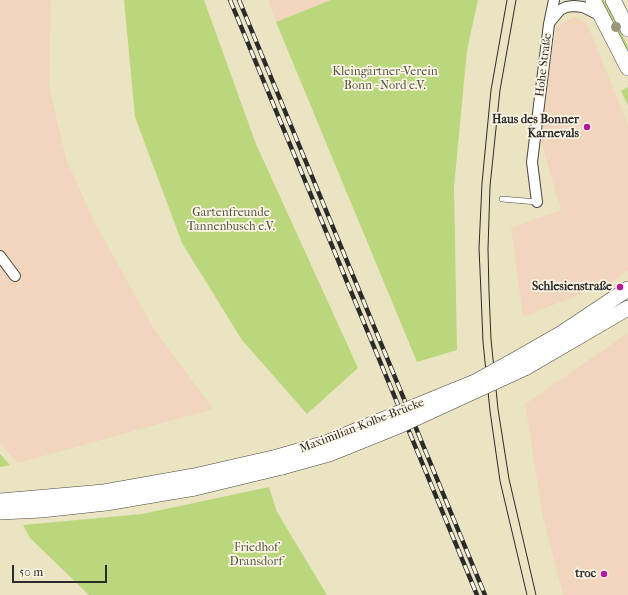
<!DOCTYPE html>
<meta charset="utf-8">
<style>
body{margin:0}
#map{position:relative;width:628px;height:595px;overflow:hidden;background:#ebe4c2;font-family:"IM FELL French Canon",serif}
canvas{display:block}
.scale{position:absolute;left:12px;top:565px;width:95px;height:18px;box-sizing:border-box;border:2px solid #2b2b2b;border-top:0;padding-left:5px;font-size:12px;line-height:14px;white-space:nowrap;color:#2b2b2b;-webkit-text-stroke:3px #fcf5e5;paint-order:stroke}
</style>
<div id="map">
<canvas width="628" height="595"></canvas>
<div class="scale">50 m</div>
</div>
<script>
const context = document.querySelector('canvas').getContext('2d');
context.lineJoin = 'round';
function paint(path, color) { context.fillStyle = color; context.fill(path, 'evenodd'); }
const toPath = rows => new Path2D(rows.map(r => 'M' + r).join(''));
function trace(path, color, width, dash) { context.strokeStyle = color; context.lineWidth = width; context.lineCap = dash ? 'butt' : 'round'; context.setLineDash(dash || []); context.stroke(path); }
function label(font, color, halo, rows, align = 'center') {
  context.font = font + ' "IM FELL French Canon",serif'; context.lineWidth = 3.5; context.setLineDash([]); context.textBaseline = 'middle'; context.strokeStyle = halo; context.fillStyle = color; for (const [text, x, y, turn = 0] of rows) {
    context.save(); context.translate(x, y); context.rotate((+turn || 0) * Math.PI / 180); context.textAlign = isNaN(turn) ? turn : align; if (halo) context.strokeText(text, 0, 0); context.fillText(text, 0, 0); context.restore();
  }
}
paint(toPath([
 [0,0,51,0,49,86,66,159,95,223,154,329,213,409,18,463,0,444],
 [268,0,331,0,276,22],
 [574,17,587,23,628,125,628,270,613,281,523,317,511,228,561,210,540,138,556,27],
 [628,333,628,595,563,595,543,517,525,404]
]), '#f1d5bd');
paint(toPath([
 [124,0,204,0,256,144,358,368,307,414,242,340,182,243,135,117],
 [331,0,478,0,467,50,454,187,457,350,417,362,276,22],
 [598,0,604,0,628,46,628,59],
 [628,87,628,105,621,91],
 [0,454,10,465,0,467],
 [269,487,277,512,327,595,89,595,30,538,23,525,142,514]
]), '#bbd77d');
const lane = toPath([
 [502,199,537,202]
]);
const street = toPath([
 [550,22,560,10,566,7,574,6,583,7,601,16],
 [537,202,532,162,549,24,554,0],
 [0,256,15,276]
]);
const secondary = toPath([
 [593,0,628,68],
 [613,0,628,29],
 [520,357,562,333,628,289],
 [525,368,628,308],
 [0,501,104,492,194,476,277,457],
 [0,512,41,510,106,503,153,495,195,488,282,467]
]);
trace(lane, '#484742', 6);
trace(street, '#484742', 12);
trace(secondary, '#484742', 16);
trace(lane, '#fff', 5);
trace(street, '#fff', 10);
trace(secondary, '#fff', 15);
trace(toPath([
 [507,0,491,90,482,183,479,248,481,293,483,342,490,411,500,481,527,595],
 [516,0,500,90,490,186,488,249,489,292,491,339,498,409,509,479,536,595]
]), '#2b2b2b', 1);
const rail = toPath([
 [230,0,477,595],
 [239,0,485,595]
]);
trace(rail, '#2b2b2b', 4.5);
trace(rail, '#fcf5e5', 3, [9]);
const secondaryBridge = toPath([
 [277,457,326,443,399,413,475,382,520,357],
 [282,467,329,454,401,425,525,368]
]);
trace(secondaryBridge, '#484742', 16, []);
trace(secondaryBridge, '#fff', 15);
context.fillStyle = '#95967a';
for (const [x, y] of [
 [616,27]
]) { context.beginPath(); context.arc(x, y, 5, 0, 2 * Math.PI); context.fill(); }
for (const [x, y, r, color] of [
 [587,127,4,"#b5179e"],
 [620,287,4,"#b5179e"],
 [604,574,4,"#b5179e"]
]) { const dot = new Path2D(); dot.arc(x, y, r, 0, 2 * Math.PI); context.fillStyle = color; context.fill(dot); trace(dot, '#fcf5e5', 1.5); }
label('12px', '#2b2b2b', '#fcf5e5', [
 ["Hohe Straße",544,65,-83],
 ["Maximilian-Kolbe-Brücke",362,426,-21]
]);
label('12px', '#4f5640', '#fcf5e5', [
 ["Kleingärtner-Verein",385,72],
 ["Bonn - Nord e.V.",385,86],
 ["Gartenfreunde",231,213],
 ["Tannenbusch e.V.",231,227],
 ["Friedhof",256,548],
 ["Dransdorf",256,562]
]);
label('bold 12px', '#2b2b2b', '#fcf5e5', [
 ["Haus des Bonner",579,120],
 ["Karnevals",579,134],
 ["Schlesienstraße",612,287],
 ["troc",596,574]
], 'right');
</script>
